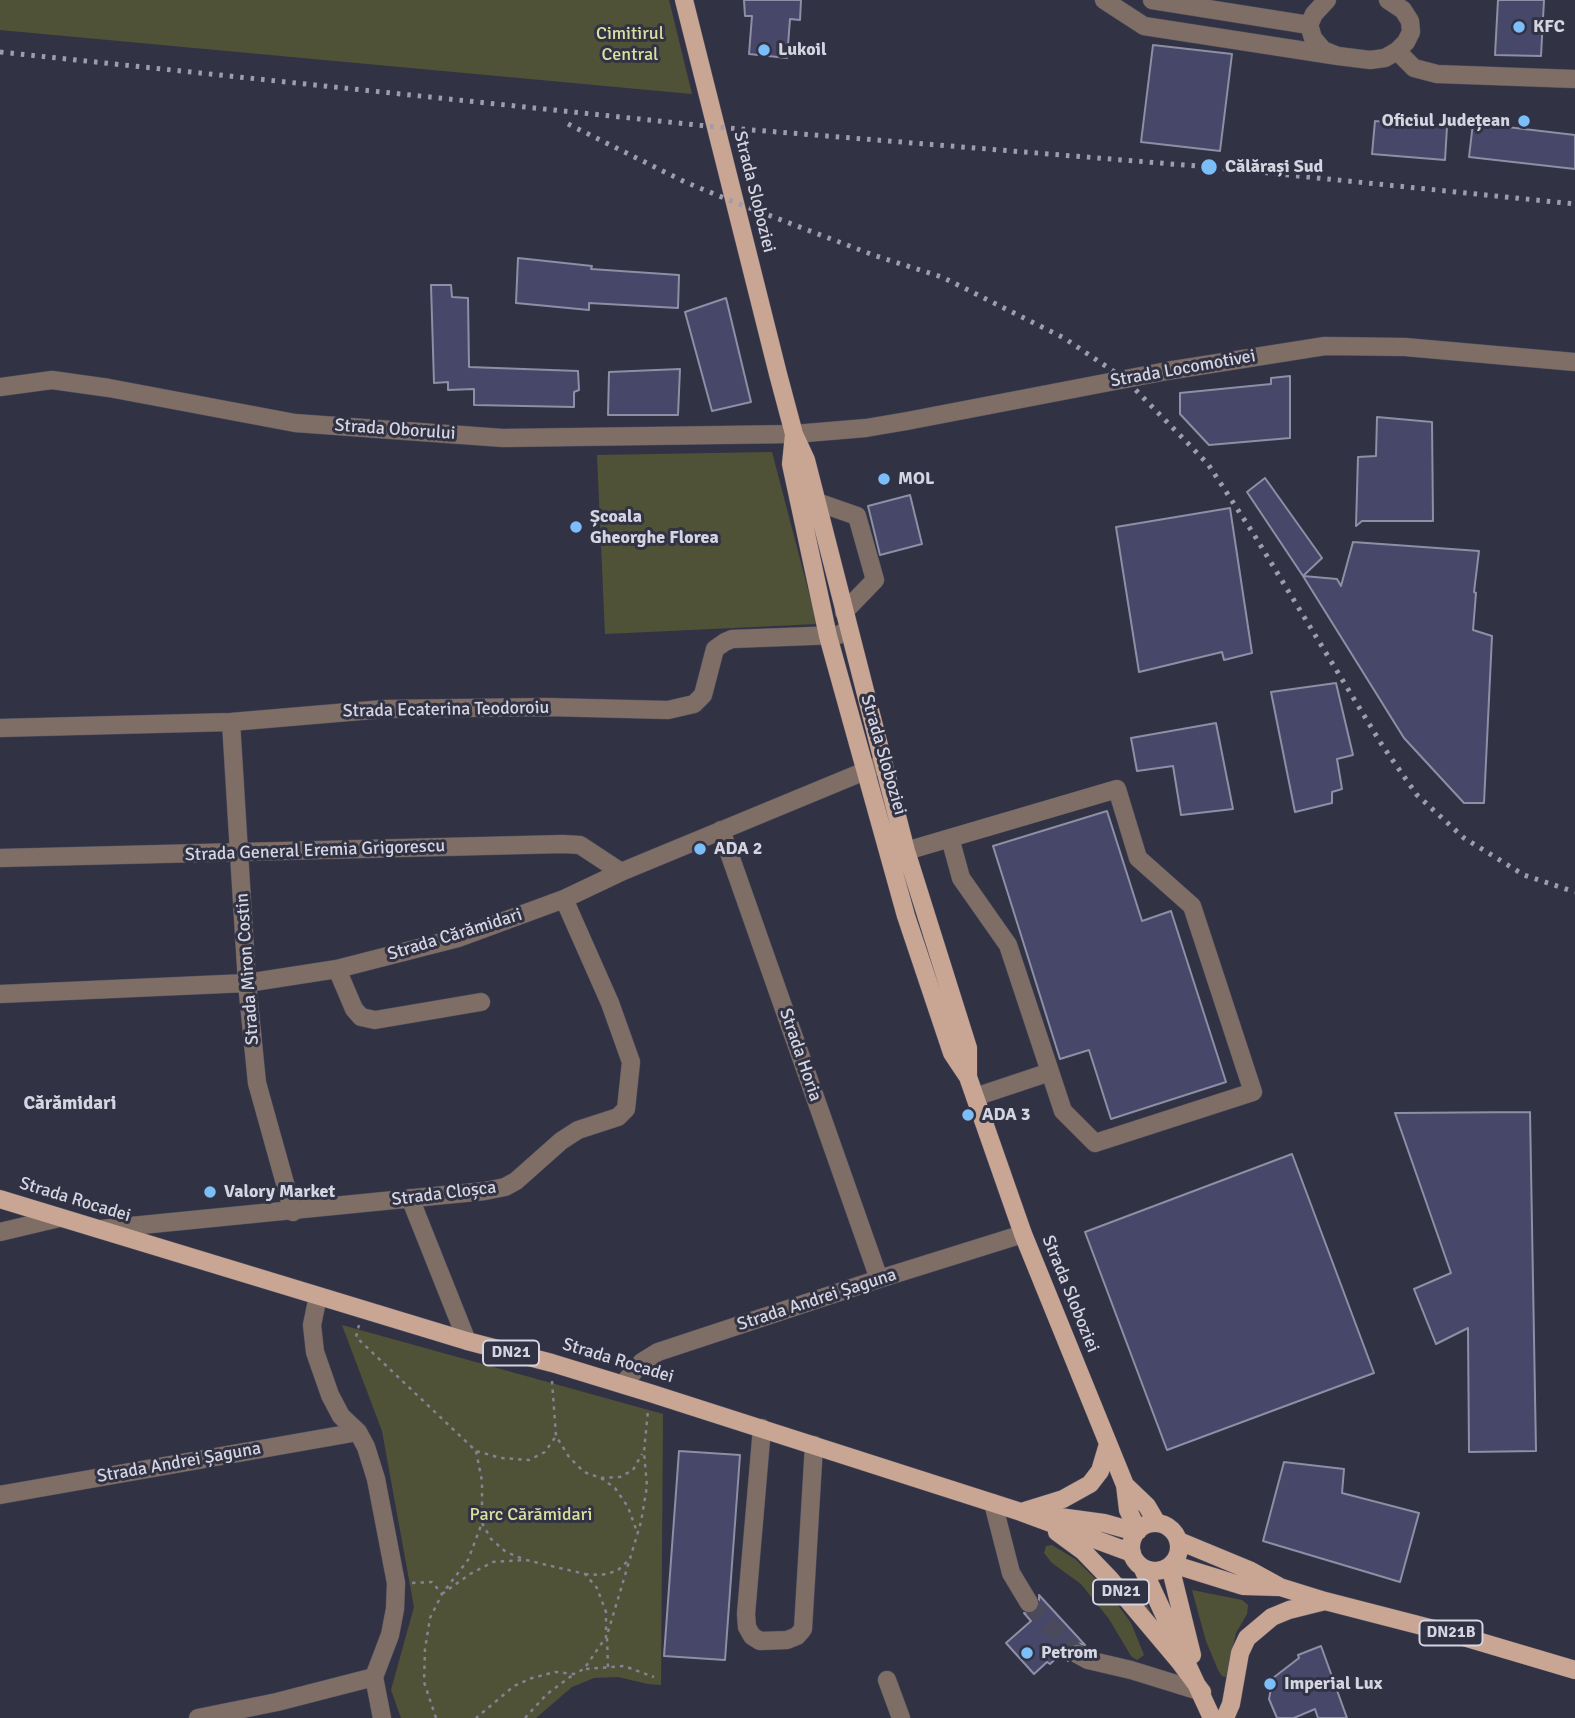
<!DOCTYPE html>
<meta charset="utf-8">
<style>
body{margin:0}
canvas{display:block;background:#323245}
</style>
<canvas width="1575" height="1718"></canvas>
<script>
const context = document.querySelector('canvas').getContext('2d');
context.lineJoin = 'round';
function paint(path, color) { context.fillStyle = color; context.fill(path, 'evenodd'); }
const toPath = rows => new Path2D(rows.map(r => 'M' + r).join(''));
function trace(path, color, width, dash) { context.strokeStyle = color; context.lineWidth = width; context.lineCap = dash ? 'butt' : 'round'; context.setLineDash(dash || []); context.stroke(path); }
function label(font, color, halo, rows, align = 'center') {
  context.font = font + ' Signika,sans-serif'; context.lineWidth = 6; context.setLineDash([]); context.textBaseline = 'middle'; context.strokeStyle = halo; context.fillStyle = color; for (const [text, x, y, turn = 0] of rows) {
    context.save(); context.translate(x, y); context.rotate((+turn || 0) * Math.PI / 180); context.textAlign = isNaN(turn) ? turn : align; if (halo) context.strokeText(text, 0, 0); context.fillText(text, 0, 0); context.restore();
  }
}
paint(toPath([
 [0,0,669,0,692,94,0,30],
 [772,452,817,624,605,634,597,455],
 [342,1325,663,1414,661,1685,648,1684,618,1677,594,1678,572,1687,536,1718,401,1718,391,1690,414,1607,382,1431],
 [1052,1545,1075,1559,1107,1590,1131,1623,1144,1655,1137,1660,1131,1656,1109,1619,1081,1584,1052,1563,1044,1553,1046,1546],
 [1116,1576,1136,1582,1154,1619],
 [1192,1590,1242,1600,1248,1605,1247,1614,1236,1633,1226,1677,1222,1676,1218,1670,1206,1641]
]), '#505237');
const building = toPath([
 [744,0,801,0,800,20,790,19,787,58,749,54,752,16,745,16,744,0],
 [1498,0,1544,0,1541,56,1495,55,1498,0],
 [1153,45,1232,54,1220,151,1141,142,1153,45],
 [1375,121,1447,127,1445,160,1372,154,1375,121],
 [1473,123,1575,135,1575,169,1469,157,1473,123],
 [518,258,592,266,591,269,679,275,678,308,589,303,589,310,516,303,518,258],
 [431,285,451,285,452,297,468,298,469,367,578,371,579,390,574,392,574,407,474,405,474,389,448,390,448,382,434,383,431,285],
 [726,298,751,402,712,411,685,312,726,298],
 [680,369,678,415,608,415,609,372,680,369],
 [1290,376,1290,438,1209,445,1180,414,1180,393,1271,384,1271,378,1290,376],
 [1377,417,1432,422,1433,521,1362,521,1356,526,1358,457,1376,456,1377,417],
 [1265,478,1322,558,1303,576,1247,492,1265,478],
 [910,495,922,544,880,555,868,506,910,495],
 [1230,508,1252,653,1224,660,1222,652,1139,672,1116,527,1230,508],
 [1353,542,1479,551,1474,592,1476,593,1473,630,1492,636,1484,803,1464,803,1404,738,1303,576,1337,579,1341,586,1353,542],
 [1336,683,1353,755,1337,759,1342,789,1332,792,1332,803,1295,812,1271,692,1336,683],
 [1216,723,1233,809,1181,815,1173,766,1137,771,1131,738,1216,723],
 [1107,811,1142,921,1171,911,1226,1082,1111,1119,1089,1050,1060,1059,993,846,1107,811],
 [1530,1112,1536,1451,1469,1452,1468,1328,1436,1344,1414,1289,1451,1273,1395,1113,1530,1112],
 [1292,1154,1374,1373,1167,1450,1085,1232,1292,1154],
 [679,1451,740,1455,725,1660,664,1656,679,1451],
 [1284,1462,1344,1469,1342,1493,1419,1513,1400,1582,1263,1541,1284,1462],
 [1039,1595,1085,1645,1077,1643,1072,1644,1066,1654,1068,1661,1061,1654,1050,1664,1047,1662,1034,1674,1006,1643,1031,1621,1024,1613,1034,1613,1039,1609,1039,1595],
 [1321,1646,1347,1718,1318,1718,1315,1709,1294,1718,1277,1718,1269,1699,1273,1678,1299,1658,1298,1655,1321,1646]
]);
paint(building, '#474769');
trace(building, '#8e8ea5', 2);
trace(toPath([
 [1029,1603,1077,1654]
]), '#4a4a5c', 18, [18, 9]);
const minor = toPath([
 [1104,0,1144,26,1338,56],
 [1152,0,1309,25],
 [1327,0,1314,14,1309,25,1313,38,1323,50,1338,56,1370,60,1385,58,1397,51,1406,42,1411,32,1410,21,1403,10,1388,0],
 [1397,51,1414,68,1437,74,1575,79],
 [0,387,52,380,109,388,295,423,503,438,794,434,866,428,907,421,1167,371,1325,346,1405,347,1575,362],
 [817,502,857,516,875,580,844,612],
 [231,722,247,983,257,1083,293,1212],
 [0,728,231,722,384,709,546,707,668,710,694,704,703,695,715,649,725,642,732,639,838,635,849,630],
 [721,830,879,1279],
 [906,851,1117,789,1138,858,1192,906,1253,1092,1095,1143,1063,1111,1008,945,961,878,950,838],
 [0,858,563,844,580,845,621,872],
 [337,969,354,1009,361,1017,375,1020,481,1002],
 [0,994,247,983,337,969,458,938,564,899,621,872,882,764],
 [975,1097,1050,1072],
 [410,1198,467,1341],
 [101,1229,485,1191,505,1187,516,1181,561,1141,578,1130,618,1117,626,1109,631,1062,610,1003,564,899],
 [0,1232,59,1218],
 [318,1296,312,1325,315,1352,330,1395,341,1416,358,1432,366,1447,376,1479,396,1583,395,1609,390,1635,374,1677,382,1718],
 [623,1384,642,1362,658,1352,879,1279,1023,1234],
 [762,1428,746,1614,747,1627,752,1636,760,1641,787,1640,797,1636,803,1629,814,1445],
 [0,1495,358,1432],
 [993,1503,1011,1573,1029,1603],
 [1077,1654,1088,1660,1131,1670,1202,1692],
 [887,1680,901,1718],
 [198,1718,277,1702,374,1677]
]);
const major = toPath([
 [684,0,778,374,794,434,806,460,906,851,968,1048,968,1077],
 [794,434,791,464,828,636,906,916,952,1053,968,1077,1023,1234,1125,1485,1128,1510,1138,1531],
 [0,1199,467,1341,552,1363,650,1393,1021,1512,1132,1553],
 [1125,1485,1147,1506,1157,1523],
 [1021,1512,1063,1499,1090,1484,1100,1471,1108,1444],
 [1052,1516,1104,1523,1136,1532],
 '1131 1547a24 24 0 1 1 48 0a24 24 0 1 1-48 0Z',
 [1057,1532,1083,1551,1110,1579,1179,1661,1202,1692],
 [1179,1541,1249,1570,1280,1587,1325,1601,1457,1635,1575,1670],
 [1172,1564,1243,1586,1277,1587],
 [1170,1566,1192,1655],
 [1142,1567,1212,1718],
 [1225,1718,1231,1704,1240,1653,1247,1638,1272,1617,1289,1610,1325,1601]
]);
trace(minor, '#4f4f61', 19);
trace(major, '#4f4f61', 19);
trace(toPath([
 [359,1325,356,1337,476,1451,501,1458,529,1460,545,1452,556,1436],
 [552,1381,556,1436,569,1457,584,1472,601,1478,620,1477,633,1470,642,1454],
 [601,1478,615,1488,628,1507,637,1532],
 [482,1523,491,1539,506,1552,523,1559],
 [585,1574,601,1575,617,1571,631,1558],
 [412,1583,432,1582,442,1594],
 [442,1594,470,1574,493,1562,526,1560,585,1574,597,1588,606,1612,606,1637,584,1669,574,1674,555,1672,532,1678,514,1686,476,1718],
 [608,1632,641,1522,647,1486,644,1452,648,1410],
 [607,1638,608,1667],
 [586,1669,624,1666,654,1677],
 [436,1718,424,1682,425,1649,430,1618,442,1594,468,1560,482,1523,482,1481,476,1451],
 [525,1718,547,1694,574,1674]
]), '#838393', 2.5, [3.5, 5]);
trace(minor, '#7f6e65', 18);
trace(major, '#c9a694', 18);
trace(toPath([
 [0,52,716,127,1209,167,1575,204],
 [568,124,685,182,734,202,876,256,942,277,1064,338,1125,379,1208,464,1253,533,1382,745,1417,795,1464,838,1524,875,1575,892]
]), '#9d9dac', 5, [3.5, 7]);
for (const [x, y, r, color] of [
 [1519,27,7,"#7bbef8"],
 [764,50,7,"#7bbef8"],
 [1524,121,7,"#7bbef8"],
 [1209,167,9,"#7bbef8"],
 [884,479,7,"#7bbef8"],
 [576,527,7,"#7bbef8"],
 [700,849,7,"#7bbef8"],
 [968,1115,7,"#7bbef8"],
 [210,1192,7,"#7bbef8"],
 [1027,1653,7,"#7bbef8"],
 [1270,1684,7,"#7bbef8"]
]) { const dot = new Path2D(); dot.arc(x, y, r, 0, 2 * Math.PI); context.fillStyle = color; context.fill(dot); trace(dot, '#323245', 2.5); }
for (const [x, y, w] of [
 [511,1353,56],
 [1121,1592,56],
 [1451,1633,63]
]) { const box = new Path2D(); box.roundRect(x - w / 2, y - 12.5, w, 25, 5); context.fillStyle = '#323245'; context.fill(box); trace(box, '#d4d5e1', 2); }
label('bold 16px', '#d4d5e1', null, [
 ["DN21",511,1353],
 ["DN21",1121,1592],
 ["DN21B",1451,1633]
]);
label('bold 18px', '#d4d5e1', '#323245', [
 ["KFC",1533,27],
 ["Lukoil",778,50],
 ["Oficiul Județean",1510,121,"right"],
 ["Călărași Sud",1225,167],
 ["MOL",898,479],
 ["Școala",590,517],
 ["Gheorghe Florea",590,538],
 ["ADA 2",714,849],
 ["ADA 3",982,1115],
 ["Valory Market",224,1192],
 ["Petrom",1041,1653],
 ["Imperial Lux",1284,1684]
], 'left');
label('18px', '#dae09d', '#323245', [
 ["Cimitirul",630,34],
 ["Central",630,55],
 ["Parc Cărămidari",531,1515]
]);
label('18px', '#d4d5e1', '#323245', [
 ["Strada Sloboziei",754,192,76],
 ["Strada Locomotivei",1183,369,-10],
 ["Strada Oborului",395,430,4],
 ["Strada Ecaterina Teodoroiu",446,710,-1],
 ["Strada Sloboziei",883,755,74],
 ["Strada General Eremia Grigorescu",315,851,-2],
 ["Strada Cărămidari",455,935,-17],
 ["Strada Miron Costin",248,969,-94],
 ["Strada Horia",800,1055,71],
 ["Strada Cloșca",444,1194,-7],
 ["Strada Rocadei",75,1200,17],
 ["Strada Sloboziei",1070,1294,68],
 ["Strada Andrei Șaguna",817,1300,-18],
 ["Strada Rocadei",618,1361,17],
 ["Strada Andrei Șaguna",179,1463,-10]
]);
label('bold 19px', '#d4d5e1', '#323245', [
 ["Cărămidari",70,1104]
]);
</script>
